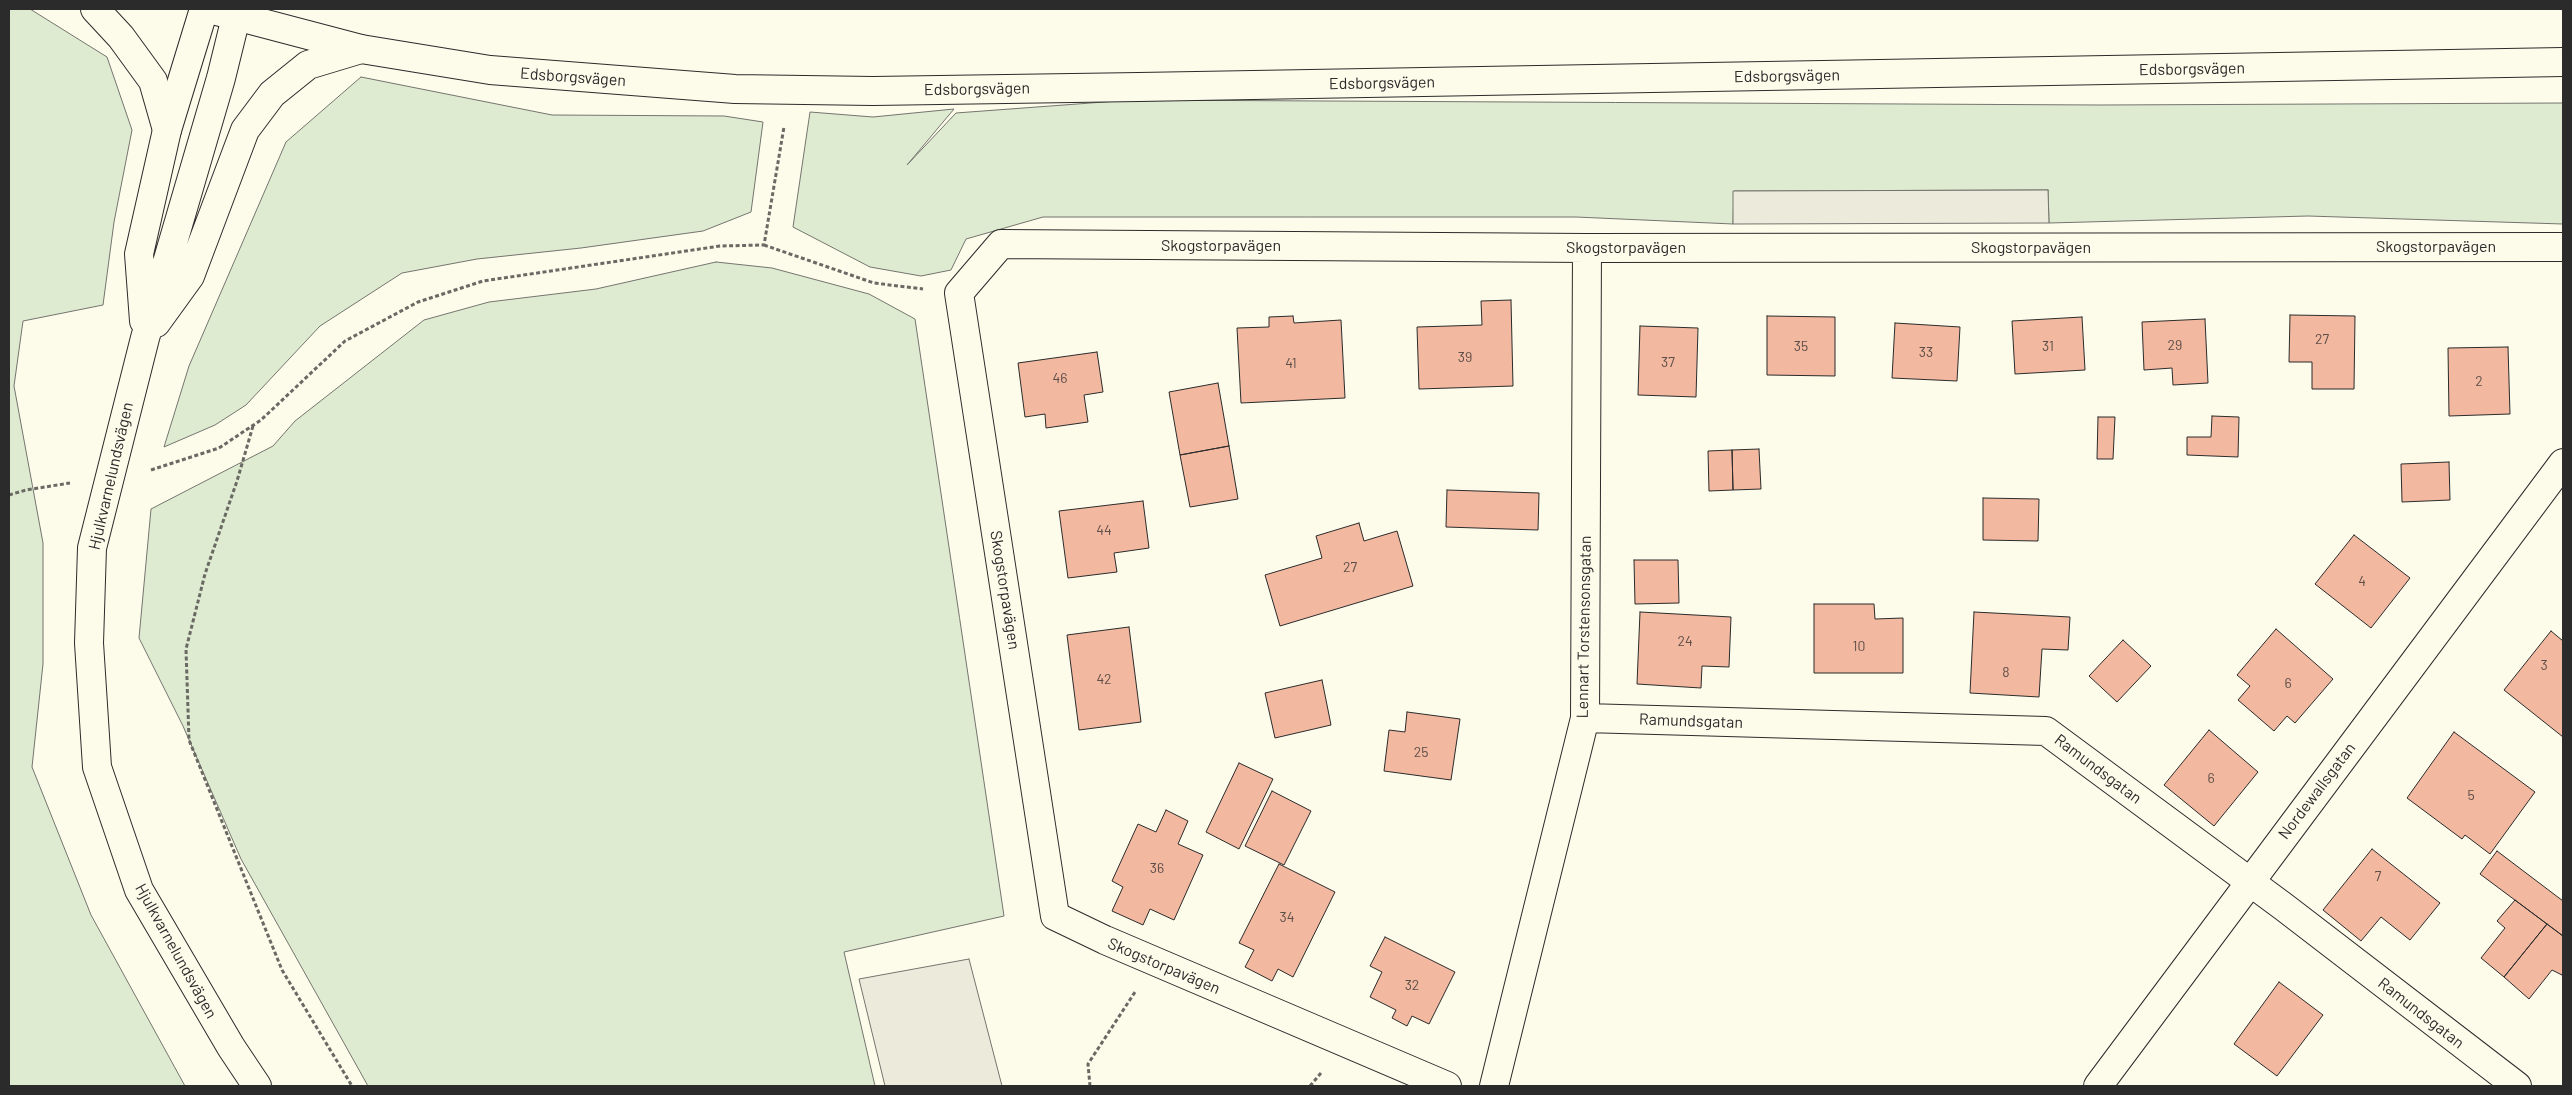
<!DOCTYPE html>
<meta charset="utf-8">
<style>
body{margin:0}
#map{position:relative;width:2572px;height:1095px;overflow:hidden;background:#fdfbea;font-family:Barlow,sans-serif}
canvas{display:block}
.frame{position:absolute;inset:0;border:10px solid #2b2b2b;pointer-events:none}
</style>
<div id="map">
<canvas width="2572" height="1095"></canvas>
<div class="frame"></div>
</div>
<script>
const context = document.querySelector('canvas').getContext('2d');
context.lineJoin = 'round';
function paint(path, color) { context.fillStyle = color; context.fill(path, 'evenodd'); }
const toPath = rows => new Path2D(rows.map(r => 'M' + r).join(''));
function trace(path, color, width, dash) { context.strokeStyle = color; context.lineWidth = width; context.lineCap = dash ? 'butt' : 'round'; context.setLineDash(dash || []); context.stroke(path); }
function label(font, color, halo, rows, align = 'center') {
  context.font = font + ' Barlow,sans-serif'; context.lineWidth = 4; context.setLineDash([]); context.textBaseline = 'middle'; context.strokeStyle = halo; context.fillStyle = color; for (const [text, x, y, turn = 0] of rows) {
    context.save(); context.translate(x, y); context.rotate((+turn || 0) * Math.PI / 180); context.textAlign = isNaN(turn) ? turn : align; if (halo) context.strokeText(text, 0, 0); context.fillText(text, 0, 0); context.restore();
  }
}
const green = toPath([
 [9,9,30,9,107,57,132,130,114,222,103,305,23,321,14,386,43,543,43,664,32,767,91,915,185,1086,9,1086,9,9],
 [361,77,552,115,724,116,763,122,751,212,703,231,581,248,477,259,402,273,320,326,246,405,215,425,164,447,189,366,286,142,361,77],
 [1131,100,2100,105,2563,103,2563,224,2308,216,2049,223,2048,190,1734,191,1733,224,1576,217,1043,217,966,239,951,270,921,276,870,267,793,227,810,112,873,117,954,109,907,165,956,113,1131,100],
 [716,262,772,268,869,294,915,319,1004,916,844,952,875,1086,368,1086,241,859,183,726,139,638,151,509,273,446,295,421,424,320,489,302,596,289,716,262]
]);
paint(green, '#deebd1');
trace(green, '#74746e', 1);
const parking = toPath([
 [2048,190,2049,223,1733,224,1733,191,2048,190],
 [969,959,1002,1086,885,1086,859,979,969,959]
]);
paint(parking, '#eceadb');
trace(parking, '#74746e', 1);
const building = toPath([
 [1511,300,1513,386,1419,389,1417,327,1482,325,1481,301,1511,300],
 [2290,315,2355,316,2354,389,2312,389,2312,362,2289,362,2290,315],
 [1293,316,1294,323,1341,320,1345,398,1241,403,1237,328,1269,327,1269,317,1293,316],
 [1767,316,1835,317,1835,376,1767,375,1767,316],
 [2082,317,2085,370,2015,374,2012,321,2082,317],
 [2205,319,2208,383,2173,385,2172,368,2144,370,2142,322,2205,319],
 [1895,323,1960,327,1957,381,1892,378,1895,323],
 [1640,326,1698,328,1696,397,1638,395,1640,326],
 [2508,347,2510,414,2449,416,2448,348,2508,347],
 [1097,352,1103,392,1084,395,1088,422,1046,428,1045,414,1025,417,1018,363,1097,352],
 [1218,383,1229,446,1180,455,1169,392,1218,383],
 [2212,416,2239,417,2238,457,2187,455,2187,437,2211,437,2212,416],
 [2098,417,2115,417,2113,459,2097,459,2098,417],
 [1229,446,1238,499,1190,507,1180,455,1229,446],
 [1759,449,1761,489,1733,490,1732,450,1759,449],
 [1732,450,1733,490,1709,491,1708,451,1732,450],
 [2449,462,2450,500,2402,502,2401,464,2449,462],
 [1447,490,1539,493,1538,530,1446,527,1447,490],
 [1983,498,2039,499,2038,541,1983,540,1983,498],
 [1143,501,1149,548,1114,553,1117,572,1068,578,1059,511,1143,501],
 [1359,523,1364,541,1397,531,1413,586,1280,626,1265,575,1322,558,1316,536,1359,523],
 [2354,535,2410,578,2371,628,2315,584,2354,535],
 [1634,560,1678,560,1679,603,1635,604,1634,560],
 [1814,604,1874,604,1875,619,1903,618,1903,673,1814,673,1814,604],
 [1640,612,1731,617,1729,667,1702,666,1701,688,1637,684,1640,612],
 [1974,612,2070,617,2068,650,2042,649,2039,697,1970,693,1974,612],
 [1129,627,1141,722,1079,730,1067,635,1129,627],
 [2276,629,2333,679,2295,723,2287,716,2274,731,2238,700,2250,686,2237,675,2276,629],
 [2551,631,2563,641,2563,737,2504,690,2551,631],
 [2123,640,2151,666,2117,702,2089,676,2123,640],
 [1322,680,1331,725,1275,738,1265,693,1322,680],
 [1407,712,1460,719,1451,780,1384,771,1389,730,1405,732,1407,712],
 [2209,730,2258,772,2214,826,2164,785,2209,730],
 [2454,732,2535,792,2490,854,2465,835,2462,839,2407,798,2454,732],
 [1239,763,1273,779,1239,849,1206,832,1239,763],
 [1272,791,1311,811,1284,865,1245,846,1272,791],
 [1166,810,1188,821,1178,844,1203,855,1174,920,1150,909,1143,925,1112,911,1123,887,1112,881,1138,824,1156,832,1166,810],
 [2372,849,2440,903,2410,940,2381,917,2361,941,2323,910,2372,849],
 [2497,851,2563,901,2563,936,2480,874,2497,851],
 [1279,864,1335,892,1293,977,1278,969,1272,981,1245,967,1254,950,1239,943,1279,864],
 [2515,900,2547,924,2504,977,2481,958,2505,928,2497,921,2515,900],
 [2547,924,2563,936,2563,973,2562,975,2552,970,2529,999,2504,977,2547,924],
 [1385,937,1455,972,1429,1024,1412,1016,1407,1026,1392,1018,1396,1010,1370,997,1382,972,1370,966,1385,937],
 [2279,982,2323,1015,2277,1076,2234,1044,2279,982]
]);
paint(building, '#f2b8a0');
trace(building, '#2b2b2b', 1);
const minor = toPath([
 [238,9,221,78,145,338,92,548,89,643,97,767,139,890,231,1047,257,1086],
 [144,321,139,254,167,130,204,9],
 [156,323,190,276,245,130,272,94,308,65,361,49],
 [1585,718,2046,731,2284,907,2517,1086],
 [1447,1086,1105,940,1055,916,959,293,1001,244,1587,248,2563,247],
 [1494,1086,1585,718,1587,248],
 [2098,1086,2563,463]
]);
const highway = toPath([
 [95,9,121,37,153,81,167,130],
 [209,9,361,49,490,70,735,89,873,91,1139,87,2563,62]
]);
trace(minor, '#2b2b2b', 30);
trace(highway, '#2b2b2b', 30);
trace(toPath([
 [764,245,874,283,923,289],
 [253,426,237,481,205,574,186,649,189,740,282,970,352,1086],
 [151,470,219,448,261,420,345,341,418,302,483,281,720,246,764,245,784,127],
 [9,495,26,490,70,483],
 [1090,1086,1088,1064,1135,992],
 [1310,1086,1321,1073]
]), '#6a6964', 3, [4, 2.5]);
trace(minor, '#fdfbea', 28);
trace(highway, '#fdfbea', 28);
label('14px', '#5d4e48', null, [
 ["27",2322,339],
 ["29",2175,345],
 ["35",1801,346],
 ["31",2048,346],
 ["33",1926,352],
 ["39",1465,357],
 ["37",1668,362],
 ["41",1291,363],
 ["46",1060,378],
 ["2",2479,381],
 ["44",1104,530],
 ["27",1350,567],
 ["4",2362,581],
 ["24",1685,641],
 ["10",1859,646],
 ["3",2544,665],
 ["8",2006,672],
 ["42",1104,679],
 ["6",2288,683],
 ["25",1421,752],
 ["6",2211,778],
 ["5",2471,795],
 ["36",1157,868],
 ["7",2378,876],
 ["34",1287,917],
 ["32",1412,985]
]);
label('16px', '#2b2b2b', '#fdfbea', [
 ["Edsborgsvägen",2192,69,-1],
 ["Edsborgsvägen",1787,76,-1],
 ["Edsborgsvägen",573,77,4],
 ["Edsborgsvägen",1382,83,-1],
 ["Edsborgsvägen",977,89,-1],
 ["Skogstorpavägen",1221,246],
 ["Skogstorpavägen",2436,247],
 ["Skogstorpavägen",1626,248],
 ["Skogstorpavägen",2031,248],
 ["Hjulkvarnelundsvägen",111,476,-77],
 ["Skogstorpavägen",1005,590,81],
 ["Lennart Torstensonsgatan",1584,627,-89],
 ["Ramundsgatan",1691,721,2],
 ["Ramundsgatan",2098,769,37],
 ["Nordewallsgatan",2317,791,-53],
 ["Hjulkvarnelundsvägen",176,951,61],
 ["Skogstorpavägen",1164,966,23],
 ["Ramundsgatan",2421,1013,38]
]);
</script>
